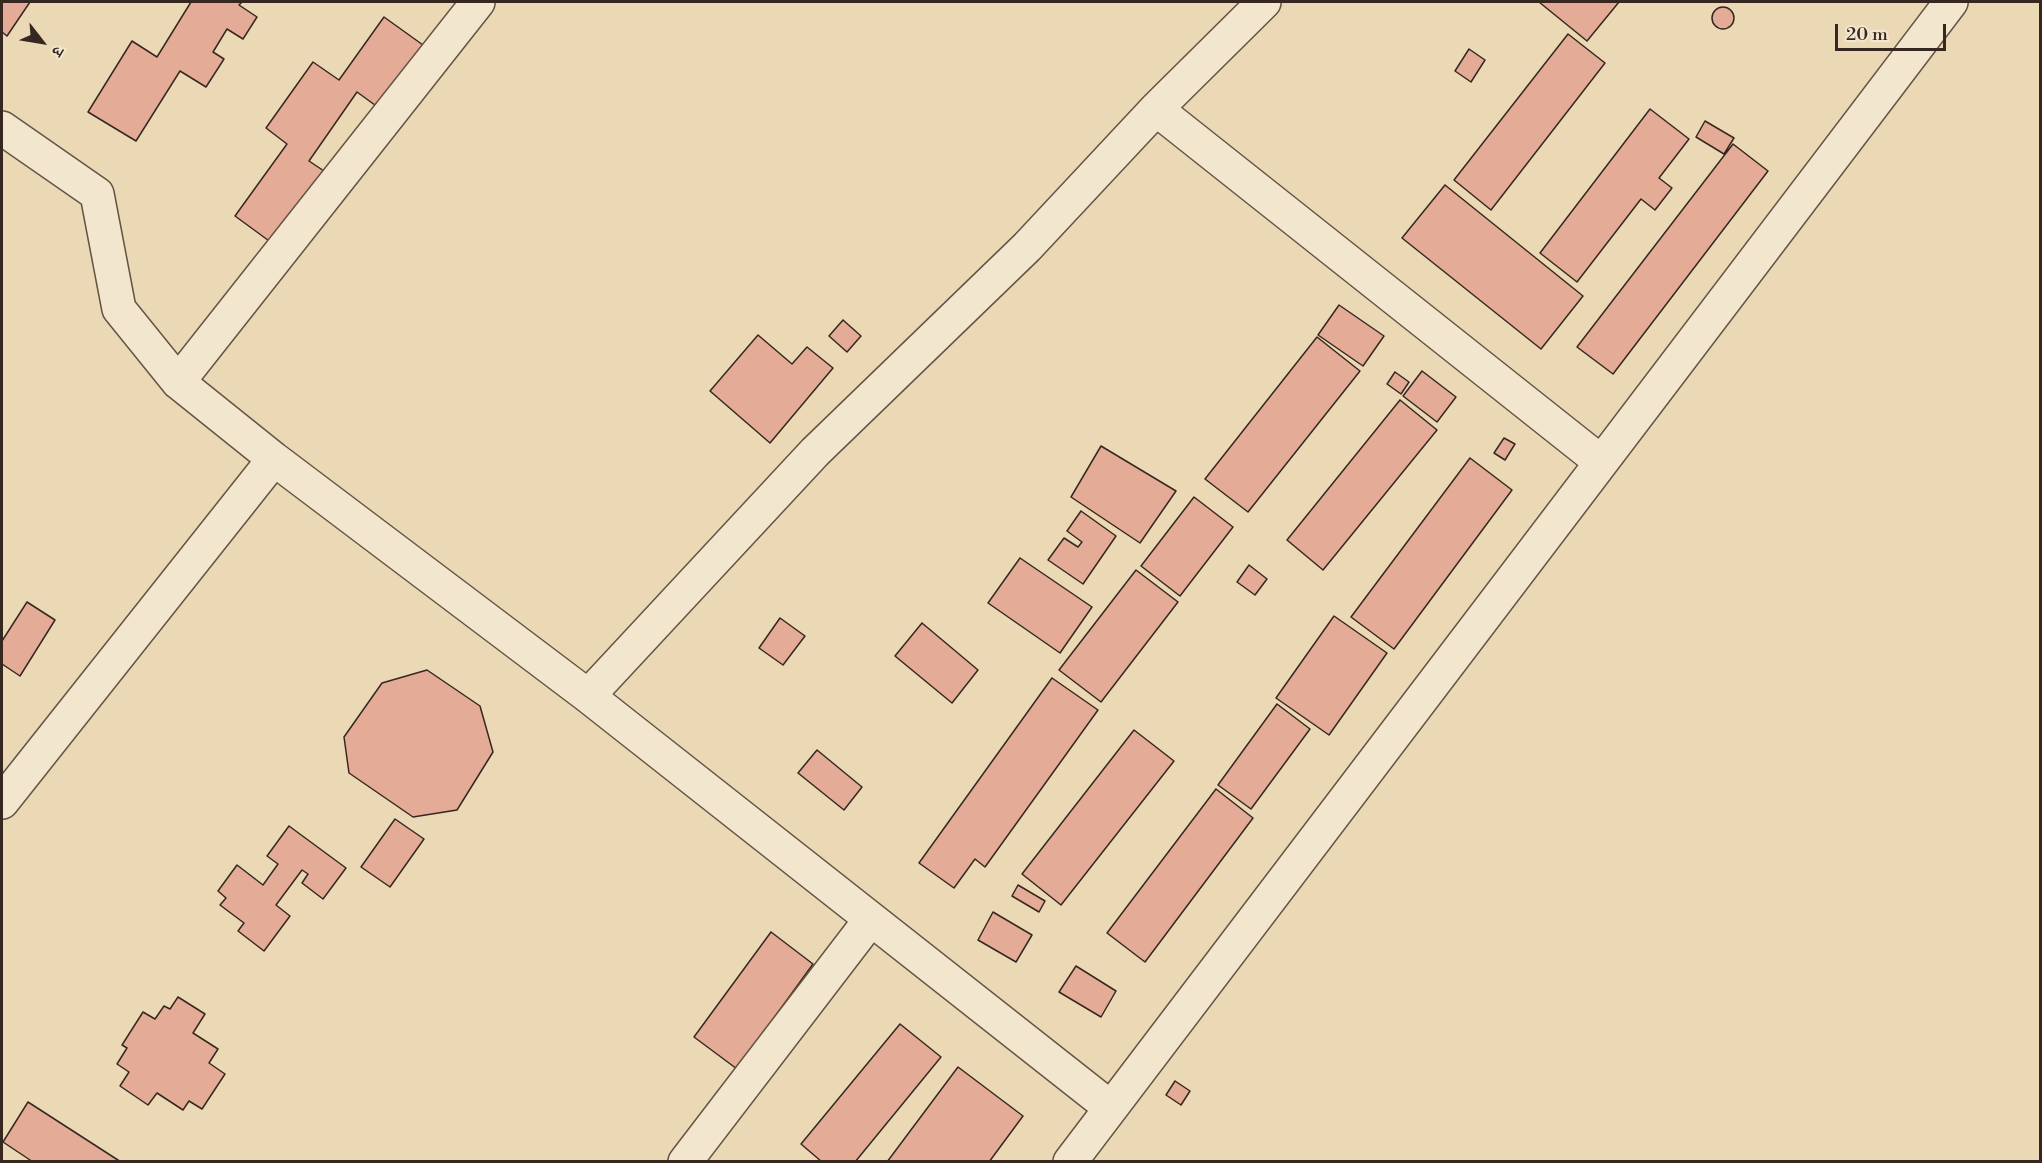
<!DOCTYPE html>
<meta charset="utf-8">
<style>
body{margin:0}
#map{position:relative;width:2042px;height:1163px;overflow:hidden;background:#ebd8b4;font-family:"Libre Bodoni","Noto Serif Devanagari",serif}
canvas{display:block}
.frame{position:absolute;inset:0;border:3px solid #362820;pointer-events:none}
.north{position:absolute;left:12px;top:12px;width:60px;height:60px;-webkit-text-stroke:4px #f2e6ce;paint-order:stroke;rotate:121deg;font-size:16px;font-weight:700;line-height:24px;text-align:center;color:#362820}
.north::after{content:'';display:block;margin:auto;width:21px;height:27px;background:#362820;clip-path:polygon(50% 0,100% 100%,50% 72%,0 100%)}
.scale{position:absolute;left:1835px;top:24px;width:111px;height:27px;box-sizing:border-box;border:3px solid #362820;border-top:0;padding-left:8px;font-size:18px;line-height:21px;white-space:nowrap;color:#362820;-webkit-text-stroke:4px #f2e6ce;paint-order:stroke}
</style>
<div id="map">
<canvas width="2042" height="1163"></canvas>
<div class="frame"></div>
<div class="north">उ</div>
<div class="scale">20 m</div>
</div>
<script>
const context = document.querySelector('canvas').getContext('2d');
context.lineJoin = 'round';
function paint(path, color) { context.fillStyle = color; context.fill(path, 'evenodd'); }
const toPath = rows => new Path2D(rows.map(r => 'M' + r).join(''));
function trace(path, color, width, dash) { context.strokeStyle = color; context.lineWidth = width; context.lineCap = dash ? 'butt' : 'round'; context.setLineDash(dash || []); context.stroke(path); }
const building = toPath([
 [2,2,30,2,7,36,2,32,2,2],
 [191,2,242,2,239,5,257,17,243,39,227,29,213,52,224,59,206,87,180,71,136,141,88,112,132,41,157,57,191,2],
 [1539,2,1619,2,1587,41,1539,2],
 '1712 18a11 11 0 1 1 22 0a11 11 0 1 1-22 0Z',
 [384,17,423,45,379,108,357,92,309,161,327,173,276,246,235,216,287,144,266,128,313,62,339,80,384,17],
 [1568,34,1605,63,1491,210,1454,180,1568,34],
 [1469,49,1485,60,1471,82,1455,71,1469,49],
 [1650,109,1689,139,1659,178,1672,188,1655,210,1641,199,1577,282,1540,253,1650,109],
 [1705,121,1734,138,1724,154,1696,137,1705,121],
 [1733,144,1768,171,1613,374,1577,347,1733,144],
 [1445,185,1583,296,1541,349,1402,238,1445,185],
 [1339,305,1384,336,1363,366,1318,335,1339,305],
 [843,320,861,336,847,352,829,336,843,320],
 [758,335,792,364,807,347,833,368,770,443,710,391,758,335],
 [1317,337,1360,371,1248,512,1205,479,1317,337],
 [1422,371,1456,397,1437,422,1403,396,1422,371],
 [1395,372,1409,382,1401,394,1387,384,1395,372],
 [1400,400,1437,430,1323,570,1287,540,1400,400],
 [1504,438,1515,444,1505,460,1494,453,1504,438],
 [1101,446,1176,491,1140,543,1071,497,1101,446],
 [1470,458,1512,490,1394,649,1351,617,1470,458],
 [1194,497,1233,527,1180,596,1141,566,1194,497],
 [1081,511,1116,536,1083,584,1048,560,1064,538,1078,547,1082,542,1067,531,1081,511],
 [1020,558,1092,607,1060,653,988,603,1020,558],
 [1249,565,1267,579,1255,595,1237,582,1249,565],
 [1136,570,1178,602,1101,702,1059,670,1136,570],
 [27,602,55,620,20,676,2,664,2,641,27,602],
 [1334,616,1387,653,1329,735,1276,698,1334,616],
 [780,618,805,636,783,665,759,648,780,618],
 [922,623,978,670,952,703,895,656,922,623],
 [427,670,480,706,493,752,457,810,413,817,349,773,344,737,382,683,427,670],
 [1052,678,1098,710,985,867,975,859,954,888,919,863,1052,678],
 [1277,704,1310,729,1251,809,1218,785,1277,704],
 [1134,730,1174,761,1061,905,1022,874,1134,730],
 [817,750,862,787,844,810,798,773,817,750],
 [1216,789,1253,818,1145,962,1107,933,1216,789],
 [395,819,424,839,390,887,361,867,395,819],
 [289,826,346,868,323,899,302,883,308,874,302,870,276,905,290,916,264,951,238,931,244,923,220,905,226,898,218,891,237,865,263,885,278,864,267,856,289,826],
 [1018,885,1045,901,1039,912,1012,896,1018,885],
 [993,912,1032,935,1016,962,978,940,993,912],
 [771,932,813,964,737,1069,694,1037,771,932],
 [1076,966,1116,991,1101,1017,1059,992,1076,966],
 [178,997,205,1014,193,1033,218,1049,209,1063,225,1074,202,1109,189,1101,183,1110,157,1093,148,1105,120,1086,129,1072,117,1064,127,1048,122,1045,143,1012,155,1019,164,1006,170,1009,178,997],
 [900,1024,941,1057,855,1162,822,1162,801,1144,900,1024],
 [958,1067,1023,1116,989,1162,887,1162,958,1067],
 [1175,1081,1190,1091,1181,1105,1166,1095,1175,1081],
 [28,1102,121,1162,33,1162,3,1142,28,1102]
]);
paint(building, '#e4ab96');
trace(building, '#362820', 1.5);
const minor = toPath([
 [1156,109,1601,462],
 [2,128,97,194,119,309,178,382,274,459,588,696,1111,1108],
 [178,382,478,2],
 [588,696,815,452,1027,247,1156,109,1264,2],
 [2,802,274,459],
 [685,1162,871,919],
 [1070,1162,1951,2]
]);
trace(minor, '#635445', 36);
trace(minor, '#f2e6ce', 33);
</script>
